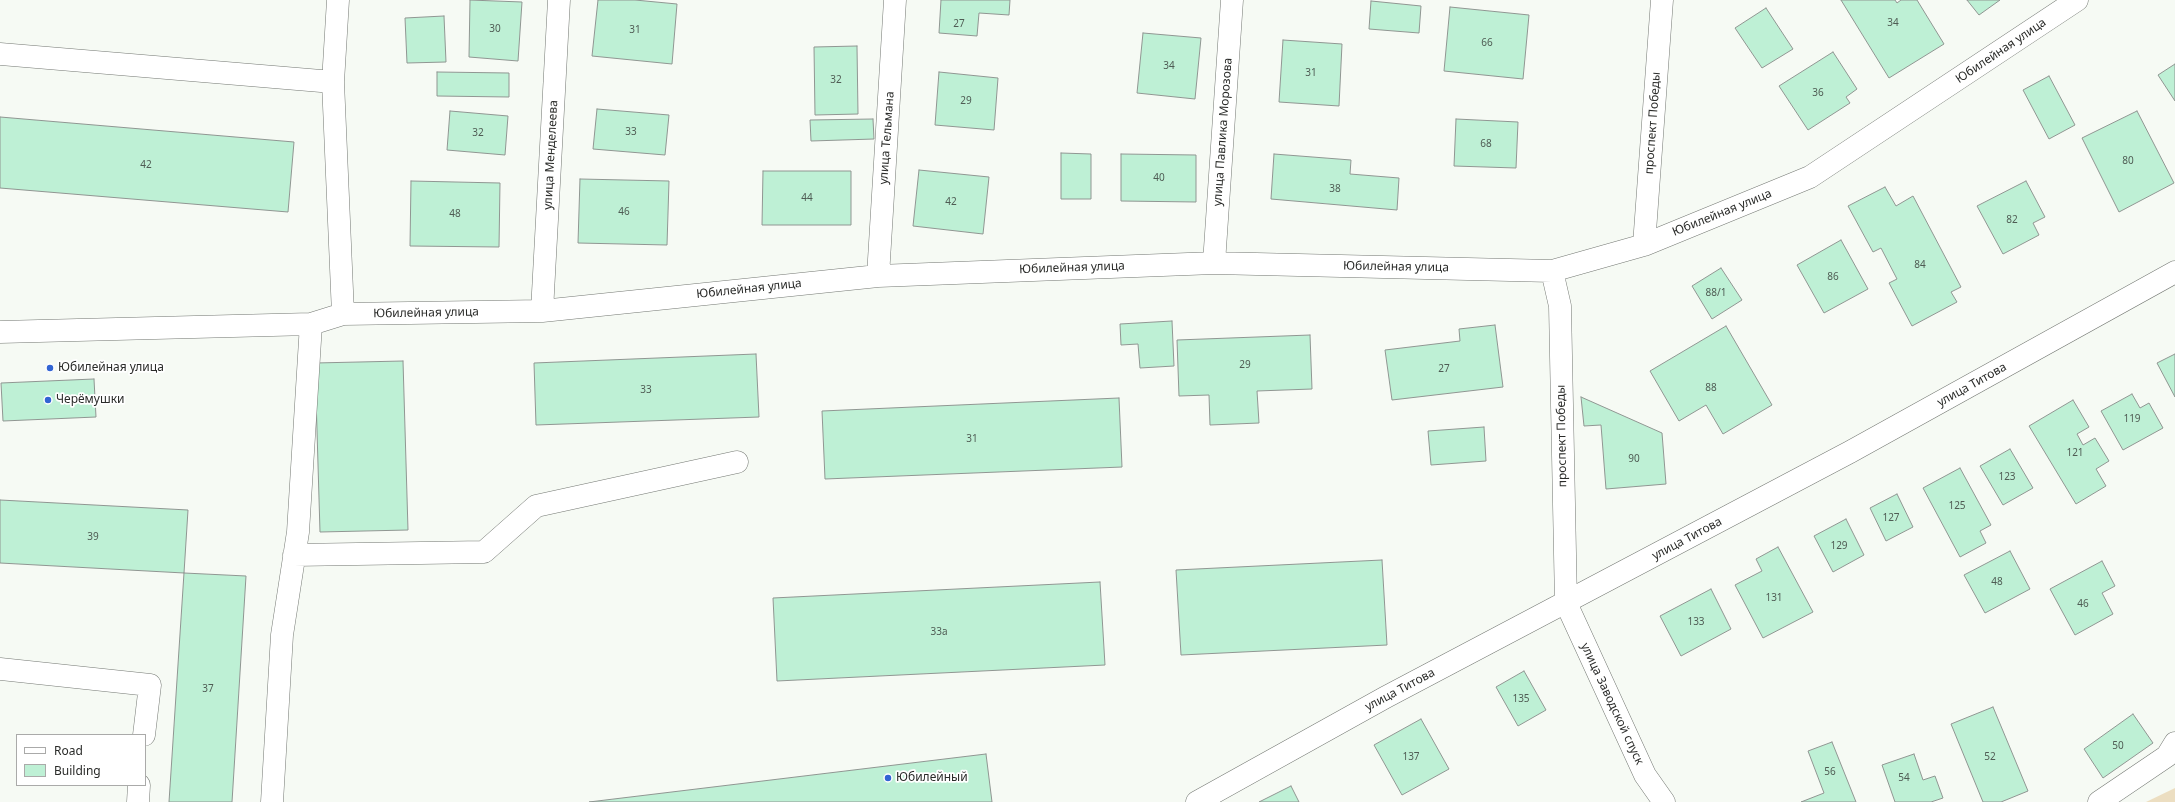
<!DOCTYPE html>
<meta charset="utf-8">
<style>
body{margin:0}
#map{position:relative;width:2175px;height:802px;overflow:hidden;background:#f6faf4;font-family:"Noto Sans",sans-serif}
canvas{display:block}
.legend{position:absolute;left:16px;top:734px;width:130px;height:52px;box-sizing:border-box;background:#fff;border:1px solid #aaaaa9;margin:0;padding:5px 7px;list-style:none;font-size:12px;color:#2a2b29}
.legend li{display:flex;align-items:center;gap:8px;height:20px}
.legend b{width:20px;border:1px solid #aaaaa9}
</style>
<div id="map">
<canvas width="2175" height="802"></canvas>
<ul class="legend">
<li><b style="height:5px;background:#fff"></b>Road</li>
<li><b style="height:11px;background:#bef0d5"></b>Building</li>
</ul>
</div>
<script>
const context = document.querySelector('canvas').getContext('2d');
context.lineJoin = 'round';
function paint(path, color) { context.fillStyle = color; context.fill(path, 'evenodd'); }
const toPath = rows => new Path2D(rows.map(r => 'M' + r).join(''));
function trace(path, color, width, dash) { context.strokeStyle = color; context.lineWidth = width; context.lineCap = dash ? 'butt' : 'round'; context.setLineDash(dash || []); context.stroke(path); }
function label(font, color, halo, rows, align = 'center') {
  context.font = font + ' "Noto Sans",sans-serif'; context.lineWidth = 3.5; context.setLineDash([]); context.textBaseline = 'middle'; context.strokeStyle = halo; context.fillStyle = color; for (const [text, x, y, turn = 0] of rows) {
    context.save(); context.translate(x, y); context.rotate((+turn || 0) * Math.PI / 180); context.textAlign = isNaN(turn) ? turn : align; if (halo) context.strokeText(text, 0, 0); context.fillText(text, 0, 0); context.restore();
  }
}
paint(toPath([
 [2175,788,2175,802,2146,802]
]), '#ecdec1');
const building = toPath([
 [470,0,522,2,518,61,469,57,470,0],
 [598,0,635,0,677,4,672,64,592,56,598,0],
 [941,0,1010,0,1009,15,979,13,977,36,939,33,941,0],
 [1841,0,1895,0,1897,3,1901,0,1917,0,1944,44,1889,78,1841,0],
 [1967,0,2000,0,1979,15,1967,0],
 [1371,1,1421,6,1419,33,1369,29,1371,1],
 [1450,7,1529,15,1523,79,1444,71,1450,7],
 [1766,8,1793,49,1762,68,1735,28,1766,8],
 [444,16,446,62,407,63,405,18,444,16],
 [1143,33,1201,38,1195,99,1137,93,1143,33],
 [1283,40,1342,44,1339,106,1279,102,1283,40],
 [857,46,858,114,815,115,814,47,857,46],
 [1833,52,1857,89,1846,97,1850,103,1808,130,1779,86,1833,52],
 [2175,64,2175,101,2158,75,2175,64],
 [437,72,509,73,509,97,437,96,437,72],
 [939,72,998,78,994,130,935,125,939,72],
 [2049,76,2075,125,2049,139,2023,90,2049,76],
 [597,109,669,115,665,155,593,149,597,109],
 [450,111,508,116,505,155,447,150,450,111],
 [2137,111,2174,183,2119,212,2082,138,2137,111],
 [0,117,294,142,288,212,0,188,0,117],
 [873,119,874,139,811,141,810,120,873,119],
 [1456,119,1518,122,1516,168,1454,166,1456,119],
 [1061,153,1091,154,1091,199,1061,199,1061,153],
 [1121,154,1196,155,1196,202,1121,201,1121,154],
 [1274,154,1351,160,1350,174,1399,178,1397,210,1271,199,1274,154],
 [919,170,989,177,983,234,913,226,919,170],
 [763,171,851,171,851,225,762,225,763,171],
 [580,179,669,181,667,245,578,243,580,179],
 [411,181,500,183,499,247,410,246,411,181],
 [2026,181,2045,217,2033,223,2039,235,2003,254,1977,206,2026,181],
 [1885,187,1896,206,1913,196,1961,287,1951,292,1957,302,1912,326,1889,283,1897,279,1881,248,1873,252,1848,206,1885,187],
 [1841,240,1868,289,1824,313,1797,265,1841,240],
 [1721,268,1742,300,1712,319,1692,286,1721,268],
 [1172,321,1174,366,1140,368,1138,344,1121,345,1120,324,1172,321],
 [1495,325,1503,387,1392,400,1385,350,1460,341,1459,329,1495,325],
 [1726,326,1772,405,1723,434,1706,405,1679,421,1650,371,1726,326],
 [1310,335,1312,389,1257,391,1259,423,1210,425,1209,395,1179,396,1177,340,1310,335],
 [756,354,759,417,536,425,534,363,756,354],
 [2175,354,2175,397,2157,363,2175,354],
 [403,361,408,530,320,532,315,363,403,361],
 [94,379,96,417,3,421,1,383,94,379],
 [2132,394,2140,408,2149,403,2163,428,2123,450,2101,411,2132,394],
 [1581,397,1662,433,1666,484,1606,489,1601,425,1584,426,1581,397],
 [1119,398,1122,467,825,479,822,411,1119,398],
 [2073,400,2089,427,2077,434,2083,445,2095,438,2109,461,2096,469,2106,486,2076,504,2029,426,2073,400],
 [1484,427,1486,461,1431,465,1428,431,1484,427],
 [2010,449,2033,488,2003,505,1980,466,2010,449],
 [1960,468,1991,525,1980,531,1986,543,1960,557,1923,488,1960,468],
 [1897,494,1913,527,1886,541,1870,508,1897,494],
 [0,500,188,510,184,573,0,563,0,500],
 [1846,519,1864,555,1833,572,1814,536,1846,519],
 [1778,547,1813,612,1763,638,1735,585,1762,571,1756,559,1778,547],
 [2010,551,2030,589,1985,613,1964,575,2010,551],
 [1382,560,1387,645,1181,655,1176,570,1382,560],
 [2102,561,2115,586,2102,593,2113,614,2075,635,2050,589,2102,561],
 [184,573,246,576,232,802,169,802,184,573],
 [1100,582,1105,665,777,681,773,598,1100,582],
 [1711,589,1731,629,1681,656,1660,616,1711,589],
 [1524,671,1546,710,1518,726,1496,687,1524,671],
 [1993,707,2028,791,2001,802,1983,802,1951,724,1993,707],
 [2133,714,2153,743,2103,778,2084,749,2133,714],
 [1421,719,1449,769,1402,795,1374,745,1421,719],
 [1832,742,1856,802,1801,802,1824,793,1808,751,1832,742],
 [986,754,992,802,589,802,986,754],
 [1914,754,1923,780,1935,776,1943,798,1931,802,1895,802,1882,765,1914,754],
 [1291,786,1299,802,1259,802,1291,786]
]);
paint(building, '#bef0d5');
trace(building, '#909692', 1);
const minor = toPath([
 [338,0,333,82,343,314],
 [0,54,333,82],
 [1644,245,1662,0],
 [1214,263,1232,0],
 [1552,271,1560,306,1566,603,1645,775,1664,802],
 [878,276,895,0],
 [542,311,559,0],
 [0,332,311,324,343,314,542,311,878,276,1214,263,1552,271,1644,245,1810,177,2077,0],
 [294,555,484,552,536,506,737,462],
 [0,669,150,685,144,735],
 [138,802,139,785],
 [272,802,282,635,298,532,311,324],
 [1197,802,1386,697,1850,452,2175,272],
 [2099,802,2167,756,2175,743]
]);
trace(minor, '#747873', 23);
trace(minor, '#fff', 22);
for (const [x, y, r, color] of [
 [50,368,4,"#3264d3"],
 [48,400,4,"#3264d3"],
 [888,778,4,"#3264d3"]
]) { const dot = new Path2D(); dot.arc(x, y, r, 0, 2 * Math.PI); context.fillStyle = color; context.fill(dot); trace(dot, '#fff', 1.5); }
label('10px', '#4f5c54', null, [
 ["34",1893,23],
 ["27",959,24],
 ["30",495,29],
 ["31",635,30],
 ["66",1487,43],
 ["34",1169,66],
 ["31",1311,73],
 ["32",836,80],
 ["36",1818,93],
 ["29",966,101],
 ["33",631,132],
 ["32",478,133],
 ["68",1486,144],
 ["80",2128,161],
 ["42",146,165],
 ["40",1159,178],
 ["38",1335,189],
 ["44",807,198],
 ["42",951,202],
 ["46",624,212],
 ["48",455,214],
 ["82",2012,220],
 ["84",1920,265],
 ["86",1833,277],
 ["88/1",1716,293],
 ["29",1245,365],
 ["27",1444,369],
 ["88",1711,388],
 ["33",646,390],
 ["119",2132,419],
 ["31",972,439],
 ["121",2075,453],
 ["90",1634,459],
 ["123",2007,477],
 ["125",1957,506],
 ["127",1891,518],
 ["39",93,537],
 ["129",1839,546],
 ["48",1997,582],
 ["131",1774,598],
 ["46",2083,604],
 ["133",1696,622],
 ["33а",939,632],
 ["37",208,689],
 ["135",1521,699],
 ["50",2118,746],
 ["137",1411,757],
 ["52",1990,757],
 ["56",1830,772],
 ["54",1904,778]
]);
label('12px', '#2a2b29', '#fff', [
 ["Юбилейная улица",2001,51,-34],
 ["проспект Победы",1653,123,-86],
 ["улица Павлика Морозова",1223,132,-86],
 ["улица Тельмана",887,138,-86],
 ["улица Менделеева",551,155,-87],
 ["Юбилейная улица",1722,213,-22],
 ["Юбилейная улица",1396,267,1],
 ["Юбилейная улица",1072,268,-2],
 ["Юбилейная улица",749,289,-6],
 ["Юбилейная улица",426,313,-1],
 ["улица Титова",1972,385,-29],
 ["проспект Победы",1562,436,-91],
 ["улица Титова",1687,539,-28],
 ["улица Титова",1400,690,-28],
 ["улица Заводской спуск",1612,704,65]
]);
label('12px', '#2a2b29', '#fff', [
 ["Юбилейная улица",58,368],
 ["Черёмушки",56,400],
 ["Юбилейный",896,778]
], 'left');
</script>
